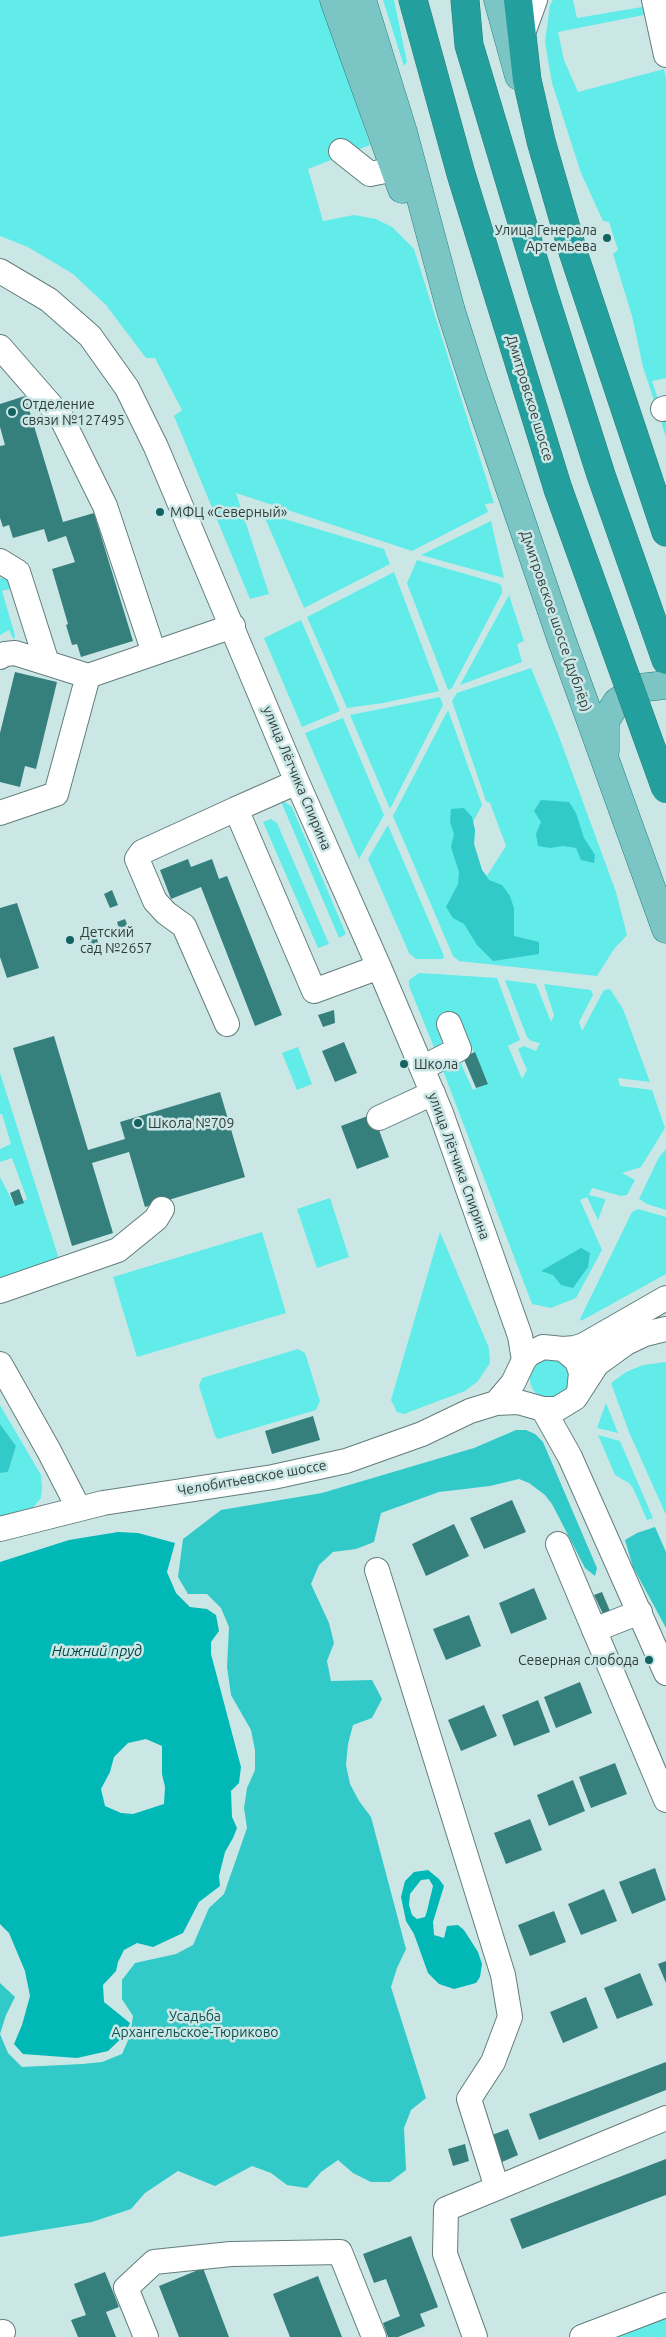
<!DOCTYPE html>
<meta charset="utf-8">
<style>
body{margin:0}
canvas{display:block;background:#cae7e6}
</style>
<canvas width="666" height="2337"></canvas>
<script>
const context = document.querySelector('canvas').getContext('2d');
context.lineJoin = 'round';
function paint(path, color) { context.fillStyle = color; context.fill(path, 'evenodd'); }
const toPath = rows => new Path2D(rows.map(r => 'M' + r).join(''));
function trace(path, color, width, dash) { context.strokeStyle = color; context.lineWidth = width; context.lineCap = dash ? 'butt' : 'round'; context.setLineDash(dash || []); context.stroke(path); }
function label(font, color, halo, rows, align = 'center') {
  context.font = font + ' Ubuntu,sans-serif'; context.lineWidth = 5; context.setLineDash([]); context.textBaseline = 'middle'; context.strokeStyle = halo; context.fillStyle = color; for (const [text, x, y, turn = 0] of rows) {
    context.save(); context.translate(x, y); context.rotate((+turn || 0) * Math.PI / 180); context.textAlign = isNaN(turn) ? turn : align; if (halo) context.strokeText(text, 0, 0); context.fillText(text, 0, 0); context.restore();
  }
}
paint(toPath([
 [0,0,321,0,370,145,308,169,323,221,354,215,376,219,392,227,414,249,494,503,485,504,488,512,412,551,236,493,269,594,250,599,174,416,182,410,155,358,146,358,106,305,73,274,28,247,0,236],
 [383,0,394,0,407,62,404,66],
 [553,0,573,0,577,18,648,6,649,14,558,32,564,60,578,92,664,69,666,79,666,378,652,381,666,422,666,437,643,367,632,316,613,254,618,250,609,222,603,221,581,173,552,83,545,42,550,5],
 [268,514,384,549,390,564,304,608,265,518],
 [491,521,504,578,421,555],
 [417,560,500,584,502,588,502,593,452,688,448,690,407,583],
 [394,572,439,691,383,703,347,708,307,617],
 [0,578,11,579,13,588,2,591,15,635,14,640,9,630,0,635],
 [509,595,524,641,517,644,522,662,460,685],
 [301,620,340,711,302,727,264,638],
 [531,668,558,734,616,892,627,935,614,949,597,976,459,961,453,956,393,816,448,710,482,805,473,822,475,830,474,844,482,870,487,876,506,846,490,803,486,801,452,701,457,693],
 [440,697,443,705,390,809,350,715],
 [343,718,384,815,359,859,305,733],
 [280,799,292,807,346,934,339,938],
 [271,819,277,823,329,944,318,948,263,822],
 [388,825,444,956,443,959,416,959,409,953,368,859],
 [419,973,497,978,520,1040,508,1046,522,1079,527,1070,518,1049,524,1046,536,1051,540,1043,531,1041,527,1037,505,980,536,984,551,1022,554,1015,544,984,591,990,593,995,579,1022,582,1031,604,990,610,989,623,1009,650,1082,618,1078,620,1086,652,1090,665,1128,641,1167,622,1173,635,1180,627,1195,621,1196,592,1188,589,1195,605,1199,605,1201,598,1220,587,1197,580,1200,602,1250,576,1298,551,1308,532,1304,442,1068,457,1055,473,1090,488,1083,458,1017,436,1026,442,1039,441,1046,436,1052,409,986,409,980],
 [298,1047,312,1084,297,1090,282,1053],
 [0,1073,59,1259,0,1282,0,1177,15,1206,27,1199,12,1158,0,1162,0,1149,11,1144,2,1114,0,1114],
 [666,1149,666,1210,647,1204,639,1199,659,1157],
 [330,1198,349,1257,317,1268,297,1209],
 [638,1209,666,1217,666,1274,581,1321,580,1319,632,1212],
 [262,1232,286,1313,137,1357,113,1277],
 [440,1232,489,1348,490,1363,478,1381,465,1391,404,1414,397,1412,391,1400],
 [298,1349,305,1353,320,1401,316,1410,218,1439,215,1436,199,1386,202,1378],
 '530 1379a20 20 0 1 1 40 0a20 20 0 1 1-40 0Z',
 [666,1362,666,1515,629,1432,611,1383,626,1372,643,1365],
 [606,1403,618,1433,597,1428],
 [0,1405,41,1475,42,1487,41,1498,31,1510,0,1520,0,1473,8,1472,16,1446,0,1424],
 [598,1435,620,1441,653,1518,647,1520,633,1488,629,1483,615,1475],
 [666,2316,666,2337,612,2337]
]), '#61ebe9');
paint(toPath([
 [541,800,569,802,576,813,584,838,595,855,594,863,581,860,576,848,563,846,550,848,538,846,536,834,541,822,534,811],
 [464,808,472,817,475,830,474,844,482,870,489,880,502,885,510,896,514,908,514,936,539,942,539,954,493,961,477,945,464,924,453,918,446,907,458,884,459,872,451,847,454,834,450,822,451,809],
 [581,1248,590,1253,588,1267,573,1288,561,1285,553,1275,541,1271],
 [0,1424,16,1446,8,1472,0,1473],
 [516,1430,526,1430,535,1434,543,1442,597,1568,595,1576,585,1568,552,1504,545,1495,529,1483,519,1479,490,1486,439,1492,381,1513,374,1542,356,1549,333,1552,319,1565,311,1584,329,1623,334,1643,327,1661,331,1681,372,1680,382,1699,372,1718,353,1725,348,1744,346,1765,350,1784,359,1801,371,1817,406,1949,397,1968,391,1987,426,2098,411,2110,404,2128,406,2170,390,2182,371,2182,353,2173,338,2160,321,2172,307,2188,287,2185,271,2173,252,2166,215,2186,178,2171,145,2193,131,2209,92,2222,0,2237,0,1983,15,1997,6,2015,0,2034,8,2053,22,2067,82,2064,102,2062,122,2054,130,2036,133,2016,122,1999,122,1980,135,1963,176,1954,193,1945,209,1908,224,1894,247,1828,244,1808,247,1788,255,1770,255,1750,251,1730,231,1695,227,1667,229,1627,221,1608,207,1594,188,1594,178,1577,183,1539,221,1510,322,1493,474,1448],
 [655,1527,666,1552,666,1628,633,1567,625,1540,637,1533]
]), '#31cac8');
paint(toPath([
 [118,1532,138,1533,175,1543,167,1572,176,1593,190,1607,207,1609,216,1615,219,1631,211,1642,211,1654,241,1767,239,1783,231,1791,232,1817,237,1828,233,1838,225,1852,219,1876,220,1886,199,1902,183,1933,153,1947,137,1943,124,1950,118,1962,116,1971,103,1985,104,2002,130,2023,124,2036,108,2051,77,2058,23,2054,14,2044,22,2025,30,1996,25,1971,9,1933,0,1924,0,1562,69,1540],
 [146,1739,162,1746,162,1774,165,1787,164,1804,133,1814,121,1813,105,1806,101,1789,110,1772,114,1757,128,1743],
 [428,1870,439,1879,444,1886,433,1922,434,1935,444,1938,447,1926,458,1925,464,1930,478,1952,482,1964,480,1977,476,1983,454,1989,439,1984,428,1973,414,1934,406,1921,401,1897,405,1881,414,1872],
 [429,1879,433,1886,427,1911,425,1917,417,1919,412,1915,409,1905,410,1894,421,1880]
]), '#00b8b6');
paint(toPath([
 [25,396,63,522,94,513,133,641,81,657,77,644,72,645,66,625,68,624,52,569,75,562,66,536,48,542,44,529,13,538,9,525,3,527,0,518,0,446,5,445,0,427,0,404],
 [15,672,57,682,36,769,25,766,20,787,0,782,0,733],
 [188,859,191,867,212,859,219,879,227,876,282,1015,255,1026,201,887,171,899,160,870],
 [112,890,118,905,110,908,104,894],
 [17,903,39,968,7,978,0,957,0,908],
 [125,919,130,932,121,935,117,922],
 [96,935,100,950,92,953,87,938],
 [334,1010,335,1023,323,1027,318,1015],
 [54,1036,88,1150,125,1139,120,1122,220,1092,245,1177,145,1207,129,1152,92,1163,113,1233,72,1246,13,1048],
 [344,1042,357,1073,335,1082,322,1051],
 [475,1052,488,1084,476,1088,463,1057],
 [373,1114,389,1157,357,1169,341,1126],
 [19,1189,24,1203,15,1206,10,1193],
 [313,1416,320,1440,272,1454,265,1431],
 [512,1500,526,1532,484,1549,470,1518],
 [454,1524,469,1556,426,1576,412,1544],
 [534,1588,547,1619,511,1634,499,1603],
 [602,1592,610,1611,603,1614,594,1595],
 [469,1615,481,1646,446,1660,433,1629],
 [580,1682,592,1713,556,1728,544,1697],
 [538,1700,550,1732,514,1746,502,1715],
 [484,1705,497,1736,461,1751,448,1720],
 [615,1763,627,1794,591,1808,579,1777],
 [573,1780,585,1811,549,1826,537,1795],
 [530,1819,542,1850,506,1864,494,1833],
 [655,1868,666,1900,632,1914,619,1882],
 [604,1889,617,1921,581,1935,568,1904],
 [554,1911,566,1942,530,1956,518,1925],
 [666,1961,666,1983,658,1964],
 [640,1973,653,2005,617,2019,604,1988],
 [586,1997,598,2028,563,2043,550,2012],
 [666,2062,666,2090,539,2140,529,2114],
 [508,2129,518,2155,502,2162,492,2135],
 [465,2144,469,2161,453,2166,448,2149],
 [666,2159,666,2195,522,2249,510,2219],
 [411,2236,438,2307,420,2314,425,2326,398,2337,388,2337,383,2323,400,2316,386,2279,374,2283,363,2254],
 [203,2268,229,2337,179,2337,159,2286],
 [105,2272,119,2307,106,2312,116,2337,78,2337,71,2320,86,2315,74,2284],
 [318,2276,342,2337,290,2337,273,2294]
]), '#357f7d');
const minor = toPath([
 [654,0,666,55],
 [522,36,535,0],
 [341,151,370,174,395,169],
 [0,271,49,300,90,336,127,388,156,447,297,782,379,967,441,1113,520,1336,524,1360],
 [0,347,61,417,105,506,154,653],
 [663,409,666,408],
 [0,561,18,572,47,663],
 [0,657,5,654,15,653,88,676],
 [297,782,236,809,314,991,379,967],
 [0,813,56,794,88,676,233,626],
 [227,1024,184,926,166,913,155,901,137,859,142,852,236,809],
 [422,1068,459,1049,449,1024],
 [379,1118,433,1093],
 [0,1291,118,1250,156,1219,162,1209],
 [563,1349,575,1348,584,1345,666,1298],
 [0,1364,49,1451,79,1509],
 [496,1403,513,1383,524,1360,529,1354,543,1347,563,1349,577,1361,581,1373,579,1392],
 [543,1409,570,1457,666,1673],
 [0,1529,103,1503,273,1477,346,1461,422,1434,470,1411,496,1403,518,1402,543,1409,557,1409,575,1398,597,1364,626,1343,645,1334,666,1329],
 [558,1544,666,1800],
 [377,1570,503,1975,510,2017,493,2062,469,2099,497,2188],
 [594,1630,640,1612],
 [0,2334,3,2332],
 [146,2337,126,2288,154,2262,231,2254,340,2252,374,2337],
 [475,2337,445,2254,446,2209,666,2118],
 [582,2337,666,2305]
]);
const major = toPath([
 [334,0,402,189],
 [362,0,403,132,451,311,473,380,561,638,666,929],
 [498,0,519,76],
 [605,751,605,721,617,702,639,688,666,685]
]);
const highway = toPath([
 [413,0,461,174,558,489],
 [465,0,469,45,543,292,601,475,666,660],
 [518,0,527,80,541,141,573,252,666,532]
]);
trace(minor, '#637d7c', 26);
trace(major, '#287e7c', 29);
trace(highway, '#287e7c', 29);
trace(minor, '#fff', 24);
trace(major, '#7bc6c5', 28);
trace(highway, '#23a09e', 28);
const highwayBridge = toPath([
 [558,489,666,789]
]);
trace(highwayBridge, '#287e7c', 29, []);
trace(highwayBridge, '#23a09e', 28);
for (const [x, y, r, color] of [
 [607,238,5,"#136362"],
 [12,412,5,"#136362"],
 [160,512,5,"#136362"],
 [70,940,5,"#136362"],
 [404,1064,5,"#136362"],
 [138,1123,5,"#136362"],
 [649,1660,5,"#136362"]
]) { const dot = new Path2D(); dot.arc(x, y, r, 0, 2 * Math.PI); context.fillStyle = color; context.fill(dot); trace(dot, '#cae7e6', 2); }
label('14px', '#323e3d', '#cae7e6', [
 ["Улица Генерала",597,230,"right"],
 ["Артемьева",597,246,"right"],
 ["Отделение",22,404],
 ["связи №127495",22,420],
 ["МФЦ «Северный»",170,512],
 ["Детский",80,932],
 ["сад №2657",80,948],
 ["Школа",414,1064],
 ["Школа №709",148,1123],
 ["Северная слобода",639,1660,"right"]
], 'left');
label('14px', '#323e3d', '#cae7e6', [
 ["Дмитровское шоссе",530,398,73],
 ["Дмитровское шоссе (дублёр)",556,621,71],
 ["улица Лётчика Спирина",297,778,67],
 ["улица Лётчика Спирина",459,1166,70],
 ["Челобитьевское шоссе",252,1478,-10]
]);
label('14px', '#11504f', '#cae7e6', [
 ["Усадьба",195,2016],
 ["Архангельское-Тюриково",195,2032]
]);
label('italic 15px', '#024646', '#cae7e6', [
 ["Нижний пруд",97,1651]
]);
</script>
